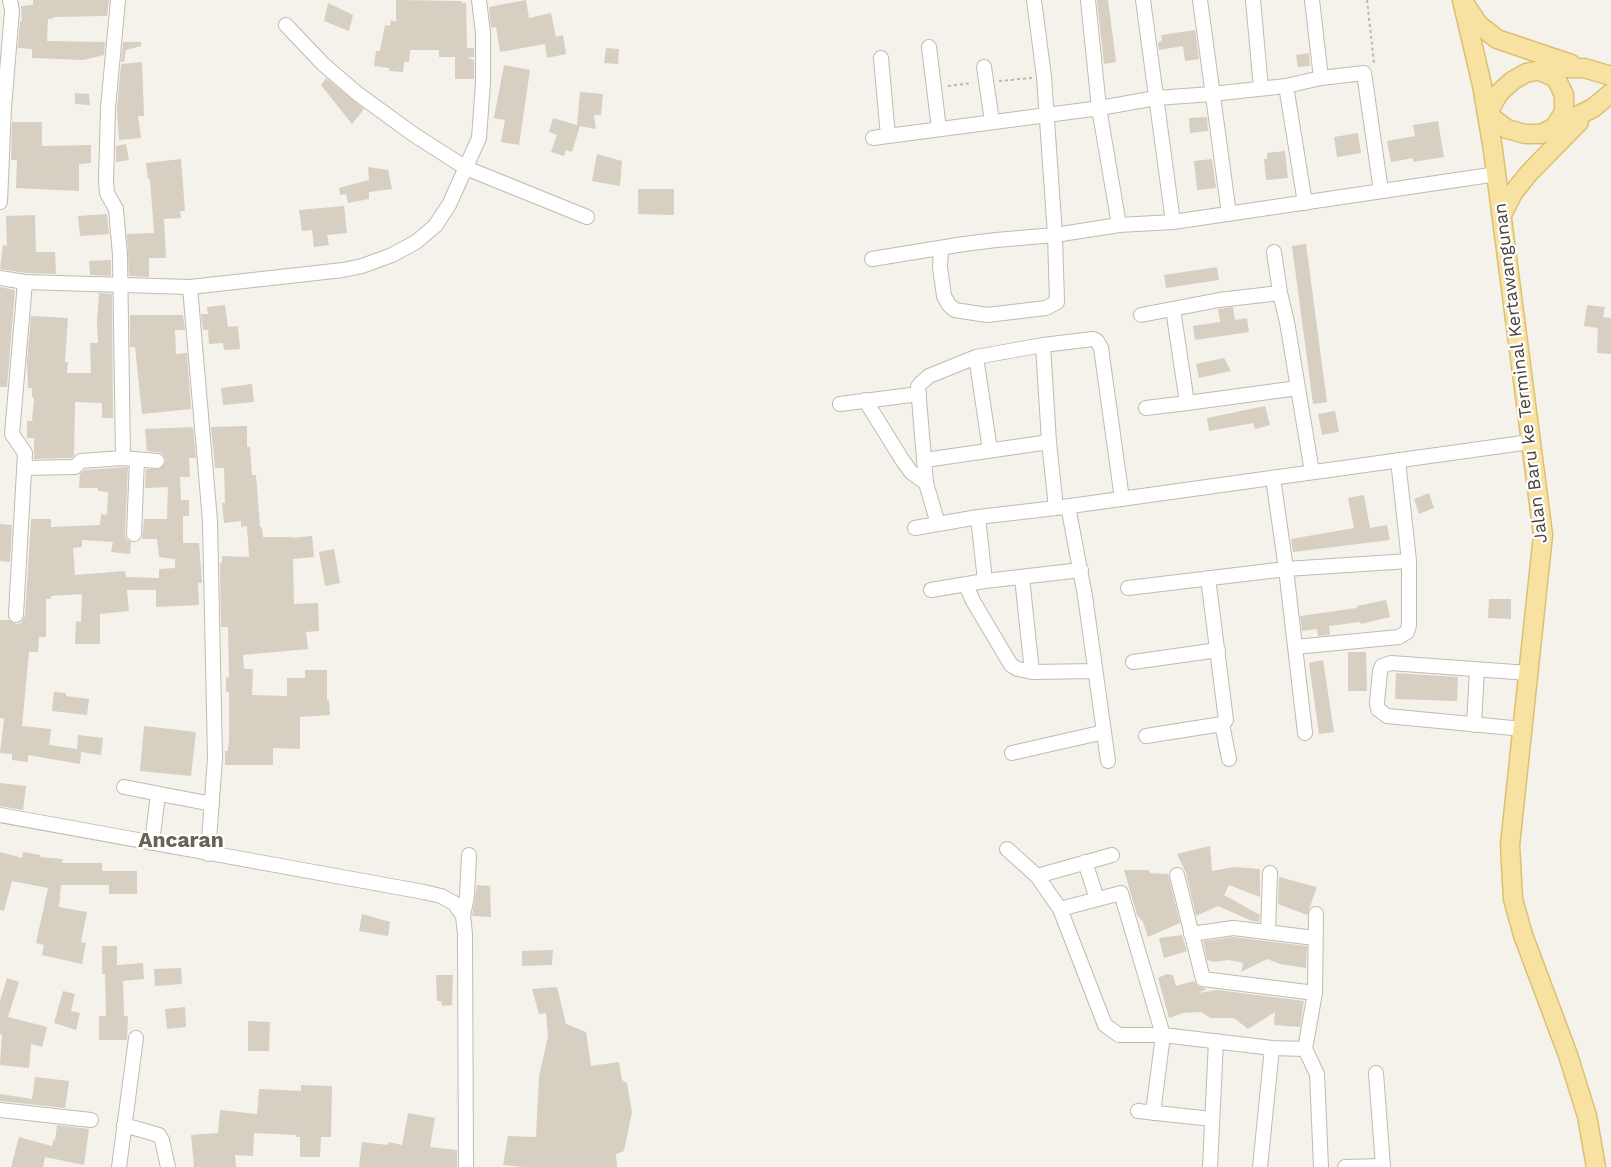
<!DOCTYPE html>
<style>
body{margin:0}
canvas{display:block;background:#f5f2ec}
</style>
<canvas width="1611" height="1167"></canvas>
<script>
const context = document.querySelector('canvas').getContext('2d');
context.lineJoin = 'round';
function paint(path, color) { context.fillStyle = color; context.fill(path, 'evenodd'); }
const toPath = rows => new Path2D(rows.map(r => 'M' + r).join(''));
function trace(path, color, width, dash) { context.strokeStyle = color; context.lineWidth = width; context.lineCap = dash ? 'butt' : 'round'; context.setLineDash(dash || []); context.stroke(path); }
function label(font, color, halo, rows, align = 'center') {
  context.font = font + ' "Work Sans",sans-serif'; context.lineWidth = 4.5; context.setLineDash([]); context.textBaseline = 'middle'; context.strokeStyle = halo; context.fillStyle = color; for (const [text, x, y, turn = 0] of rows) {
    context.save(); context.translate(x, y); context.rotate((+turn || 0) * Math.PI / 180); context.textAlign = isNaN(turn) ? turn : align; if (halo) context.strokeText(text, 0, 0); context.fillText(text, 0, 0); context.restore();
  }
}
paint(toPath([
 [33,0,109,0,107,16,53,17,52,19,48,19,47,41,105,42,104,55,83,60,32,58,32,49,18,48,20,21,22,21,21,6,33,5],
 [396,0,462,1,462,3,466,3,467,48,474,48,474,57,467,58,474,60,474,79,455,79,455,57,439,57,439,50,410,50,409,62,404,62,403,72,389,71,389,68,374,66,376,51,380,51,385,25,390,26,391,20,396,22],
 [526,0,529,18,551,13,556,37,563,35,566,54,547,58,545,44,500,52,496,27,491,28,489,7],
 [1097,0,1108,0,1116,62,1104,64],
 [328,3,353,15,349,31,324,21],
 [1195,30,1199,59,1185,61,1183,46,1159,50,1158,43,1162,40,1161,35],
 [123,42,141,42,141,46,126,50,124,62,121,62],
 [606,48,619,49,618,64,604,63],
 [1309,53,1310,66,1298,67,1296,55],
 [142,62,144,116,138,116,141,138,119,140,117,109,121,64],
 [504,65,530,70,519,145,501,142,505,120,494,118],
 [326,78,364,109,352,124,321,85],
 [580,92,603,94,601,115,594,115,596,129,579,126,580,126,572,152,566,150,564,156,551,152,557,135,549,132,553,118,577,125],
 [75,93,89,94,90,105,75,104],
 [1207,117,1208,131,1190,133,1189,118],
 [1438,121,1444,157,1413,162,1413,158,1391,162,1387,141,1415,136,1413,125],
 [12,122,42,122,42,146,91,145,91,163,79,164,79,191,16,188,17,160,11,160],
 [1358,133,1361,153,1337,157,1334,137],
 [126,144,129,160,116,162,116,146],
 [1285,151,1288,178,1266,180,1264,159,1267,159,1267,153],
 [597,154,622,161,620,186,592,181],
 [181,159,185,211,180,211,181,218,164,219,166,258,149,258,149,277,129,276,127,234,154,233,150,179,148,179,146,163],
 [1212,159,1216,188,1197,190,1194,161],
 [368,167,388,170,392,189,369,192,369,199,348,203,346,194,340,195,339,188,369,180],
 [638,189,674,189,674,215,638,214],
 [344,206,347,233,327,235,329,245,314,247,312,230,302,231,299,210],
 [107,214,109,234,80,236,78,216],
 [35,215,36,252,55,252,56,274,26,273,0,269,3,245,7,246,6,216],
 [1306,244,1327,402,1313,404,1292,246],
 [111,260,111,276,90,275,89,261],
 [1217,267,1219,280,1166,288,1164,275],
 [0,287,15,290,7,387,0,387],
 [99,293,112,294,113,418,102,418,102,403,75,402,74,456,71,458,34,459,34,438,27,438,27,421,32,421,34,398,32,397,32,388,28,388,27,361,31,316,68,318,65,362,68,362,67,373,91,373,90,343,98,343,97,322],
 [225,305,228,327,238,326,240,349,224,350,223,343,209,344,208,330,203,330,201,314,208,314,207,307],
 [1587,305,1605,307,1603,317,1611,318,1611,354,1597,353,1598,328,1584,326],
 [1233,307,1235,320,1247,318,1249,332,1195,340,1193,326,1220,322,1218,309],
 [130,315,183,315,185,330,175,330,176,354,187,353,191,409,142,414,135,347,130,347],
 [1224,358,1231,371,1199,378,1196,364],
 [252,384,254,402,223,405,221,388],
 [1265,406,1270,425,1255,429,1253,423,1209,431,1207,418],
 [1335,411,1339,432,1322,435,1318,414],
 [247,426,247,447,250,447,252,475,256,475,260,527,262,527,263,537,293,537,293,538,312,536,314,557,293,559,294,604,318,603,319,631,306,632,308,649,243,655,244,669,253,669,252,695,287,696,287,678,305,678,305,670,327,670,327,700,329,700,330,715,300,717,300,749,273,748,273,765,225,765,225,751,228,751,229,739,229,692,226,692,226,677,229,678,228,627,221,627,220,563,222,563,222,556,249,557,247,526,241,527,241,521,224,523,222,503,225,503,224,468,215,468,211,427],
 [193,427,196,458,189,458,190,477,180,477,181,500,189,500,189,516,183,516,183,543,199,543,202,583,198,583,199,605,156,607,156,590,127,590,129,611,100,614,100,644,75,644,76,621,81,622,82,594,51,596,51,599,46,599,46,637,39,637,38,652,29,652,22,726,51,729,49,745,77,749,78,735,103,738,101,755,81,752,80,764,28,755,28,762,12,760,12,754,0,753,4,719,0,718,0,620,9,620,16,624,21,623,25,616,31,519,51,519,51,527,100,525,101,514,107,515,108,492,98,491,98,488,79,488,80,474,85,470,128,467,125,534,126,539,131,542,130,554,111,552,113,542,82,540,82,547,73,548,75,575,125,571,126,577,159,578,159,569,175,568,175,559,159,557,157,539,142,539,144,519,167,519,168,487,145,488,146,469,160,469,166,461,162,453,147,451,145,429],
 [1429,493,1434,508,1419,514,1414,499],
 [1364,495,1370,528,1387,525,1390,540,1293,552,1291,539,1354,528,1348,498],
 [0,524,12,525,10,562,0,561],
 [334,549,340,583,325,586,319,552],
 [1489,599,1511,599,1511,619,1488,618],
 [1386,600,1390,617,1361,624,1360,622,1329,626,1330,635,1318,636,1317,629,1302,631,1300,616,1357,608,1357,606],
 [1348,652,1366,652,1367,691,1348,691],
 [1323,660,1334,732,1319,734,1309,663],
 [1396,673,1458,677,1457,701,1395,699],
 [54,692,66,693,66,696,89,699,87,715,52,711],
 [144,726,196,732,191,776,140,771],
 [0,783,26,786,23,810,0,806],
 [1210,846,1212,871,1234,867,1260,869,1260,897,1229,885,1224,895,1260,915,1259,922,1252,921,1218,906,1196,916,1186,873,1177,854],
 [0,852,22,858,23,852,40,855,40,857,63,859,62,863,102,863,102,871,137,871,137,894,109,894,109,885,61,885,59,907,87,912,81,942,86,943,82,964,42,955,44,945,36,943,48,888,12,881,4,911,0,910],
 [1124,870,1149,870,1150,873,1168,874,1180,923,1148,937,1143,922,1137,915],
 [1279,877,1317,887,1307,915,1278,904],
 [477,885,490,886,491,917,472,916],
 [362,914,390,922,388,936,359,931],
 [1182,935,1187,951,1164,958,1159,938],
 [1233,937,1307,946,1306,968,1280,964,1267,959,1241,972,1243,963,1229,960,1214,962,1207,960,1203,941],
 [102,946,117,946,117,965,143,963,144,979,123,981,124,1016,128,1016,127,1040,99,1040,99,1016,106,1016,105,974,102,974],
 [553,950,552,965,522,966,522,951],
 [181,968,182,984,155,986,154,969],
 [1166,974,1173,975,1176,986,1194,981,1198,986,1207,989,1198,993,1217,990,1304,1001,1300,1027,1274,1025,1275,1012,1248,1029,1234,1018,1211,1018,1201,1012,1183,1013,1169,1018,1158,978],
 [436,975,453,975,452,1005,442,1006,441,1001,437,1001],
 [7,978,19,982,8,1017,47,1027,42,1047,31,1044,29,1068,0,1065,2,1035,0,1034,0,1001],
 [557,987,566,1024,586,1032,591,1066,619,1062,622,1080,627,1083,632,1112,624,1151,616,1154,617,1167,523,1167,503,1165,508,1136,536,1137,539,1076,548,1037,546,1013,539,1014,532,989],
 [63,991,75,994,71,1011,80,1013,76,1030,54,1023],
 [185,1007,186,1027,167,1029,165,1009],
 [248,1021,270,1022,269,1051,248,1051],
 [35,1077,69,1081,65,1108,0,1101,0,1094,32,1099],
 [301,1085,332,1086,331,1137,321,1137,320,1157,300,1157,300,1137,296,1137,296,1135,254,1133,253,1156,235,1155,236,1167,194,1167,191,1135,218,1133,220,1110,257,1114,259,1089,301,1091],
 [408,1113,435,1118,430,1147,457,1150,457,1167,359,1167,362,1142,388,1145,389,1142,402,1145],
 [57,1125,89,1129,84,1165,45,1157,43,1167,11,1167,19,1137,52,1146,53,1140,55,1141]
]), '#d6cfc2');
const minor = toPath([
 [118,0,108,108,106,180,107,193,116,209,120,255,123,458],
 [1034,0,1044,77,1055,235,1119,225,1173,222,1497,174],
 [1088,0,1099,108,1119,225],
 [1143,0,1173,222],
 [1200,0,1229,214],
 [1253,0,1261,88],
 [1312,0,1321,78],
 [286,25,323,64,358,94,413,134,466,168,587,217],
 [929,47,939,129],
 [881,58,888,136],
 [984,67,992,121],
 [1286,86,1305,203],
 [873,138,1100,108,1156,98,1212,94,1286,86,1321,78,1364,73,1381,191],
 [0,202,4,108,12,11,10,0],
 [1274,252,1280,293],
 [872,259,964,244,996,240,1055,235,1057,302,1046,308,987,315,955,310,949,305,944,296,940,267,941,248],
 [0,278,25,282,190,287,343,270,362,266,392,255,416,242,435,226,449,205,479,138,483,82,483,33,479,0],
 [190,287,210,521,215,758,208,854],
 [1173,309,1187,403,1298,388],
 [1141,315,1219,300,1280,293,1287,322,1312,472],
 [1043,345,1049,442,1056,508],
 [976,357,990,450],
 [865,400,903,461,911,472,926,483],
 [840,404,919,394],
 [1146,408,1187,403],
 [925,460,1049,442],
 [24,468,75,467,81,461,123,458,157,461],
 [1068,506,1085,596,1108,761],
 [978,517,985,581],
 [938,524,926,483,918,387,920,384,929,376,976,357,1043,345,1093,339,1097,341,1101,348,1122,499],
 [915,528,978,517,1056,508,1530,442],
 [134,534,137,460],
 [1022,578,1032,672],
 [966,585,973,601,1011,665,1018,669,1032,672,1095,671],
 [1128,588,1286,569,1273,478],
 [931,590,985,581,1081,570],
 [16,615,25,453,12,434,25,282],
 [1295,647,1399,637,1407,632,1409,625,1409,561],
 [1133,662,1218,650],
 [1222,724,1229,759],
 [1474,725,1477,669],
 [1523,729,1387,716,1378,709,1377,703,1380,671,1382,666,1391,663,1529,673],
 [1305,733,1286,569,1409,561,1398,460],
 [1146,736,1222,724,1226,720,1208,578],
 [1012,753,1104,732],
 [124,787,212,804],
 [0,815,424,892,441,896,454,903,463,916,465,934,466,1167],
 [152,843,158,794],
 [1007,849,1037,876,1060,909,1105,1025,1119,1035,1163,1035,1272,1048,1305,1049,1317,1074,1321,1167],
 [1085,862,1097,899],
 [1177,875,1203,979,1315,993],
 [1037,876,1112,855],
 [1060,909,1121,893,1163,1035,1153,1113],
 [463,916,467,896,469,855],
 [1268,932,1270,873],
 [1191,934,1233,928,1315,938],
 [1305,1049,1315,993,1316,914],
 [0,1110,91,1120],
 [1138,1111,1212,1119],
 [124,1125,159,1135,162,1140,168,1167],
 [119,1167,136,1038],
 [1210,1167,1216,1041],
 [1260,1167,1272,1048],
 [1345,1167,1383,1166,1376,1073]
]);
const major = toPath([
 [1462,0,1482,85,1493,150,1543,535,1510,845,1513,899,1523,935,1568,1055,1587,1116,1596,1167],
 [1467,7,1478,24,1497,39,1571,64],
 [1540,71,1556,78,1564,95,1564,112,1554,128],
 [1611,76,1584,68,1550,68,1526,73,1512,81,1499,93,1487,114,1507,129,1525,134,1541,134,1593,108,1611,93],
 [1502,215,1513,193,1529,173,1579,122]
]);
trace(minor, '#c0bbaf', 16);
trace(major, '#dcc072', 21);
trace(toPath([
 [1367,0,1374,63],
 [999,81,1032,78],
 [948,86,972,83]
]), '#c1b7a1', 2, [3, 3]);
trace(minor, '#fff', 14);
trace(major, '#f7e2a2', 18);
label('18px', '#49443a', '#fff', [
 ["Jalan Baru ke Terminal Kertawangunan",1521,373,-97]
]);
label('bold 21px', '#6b6252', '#fff', [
 ["Ancaran",181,841]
]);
</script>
